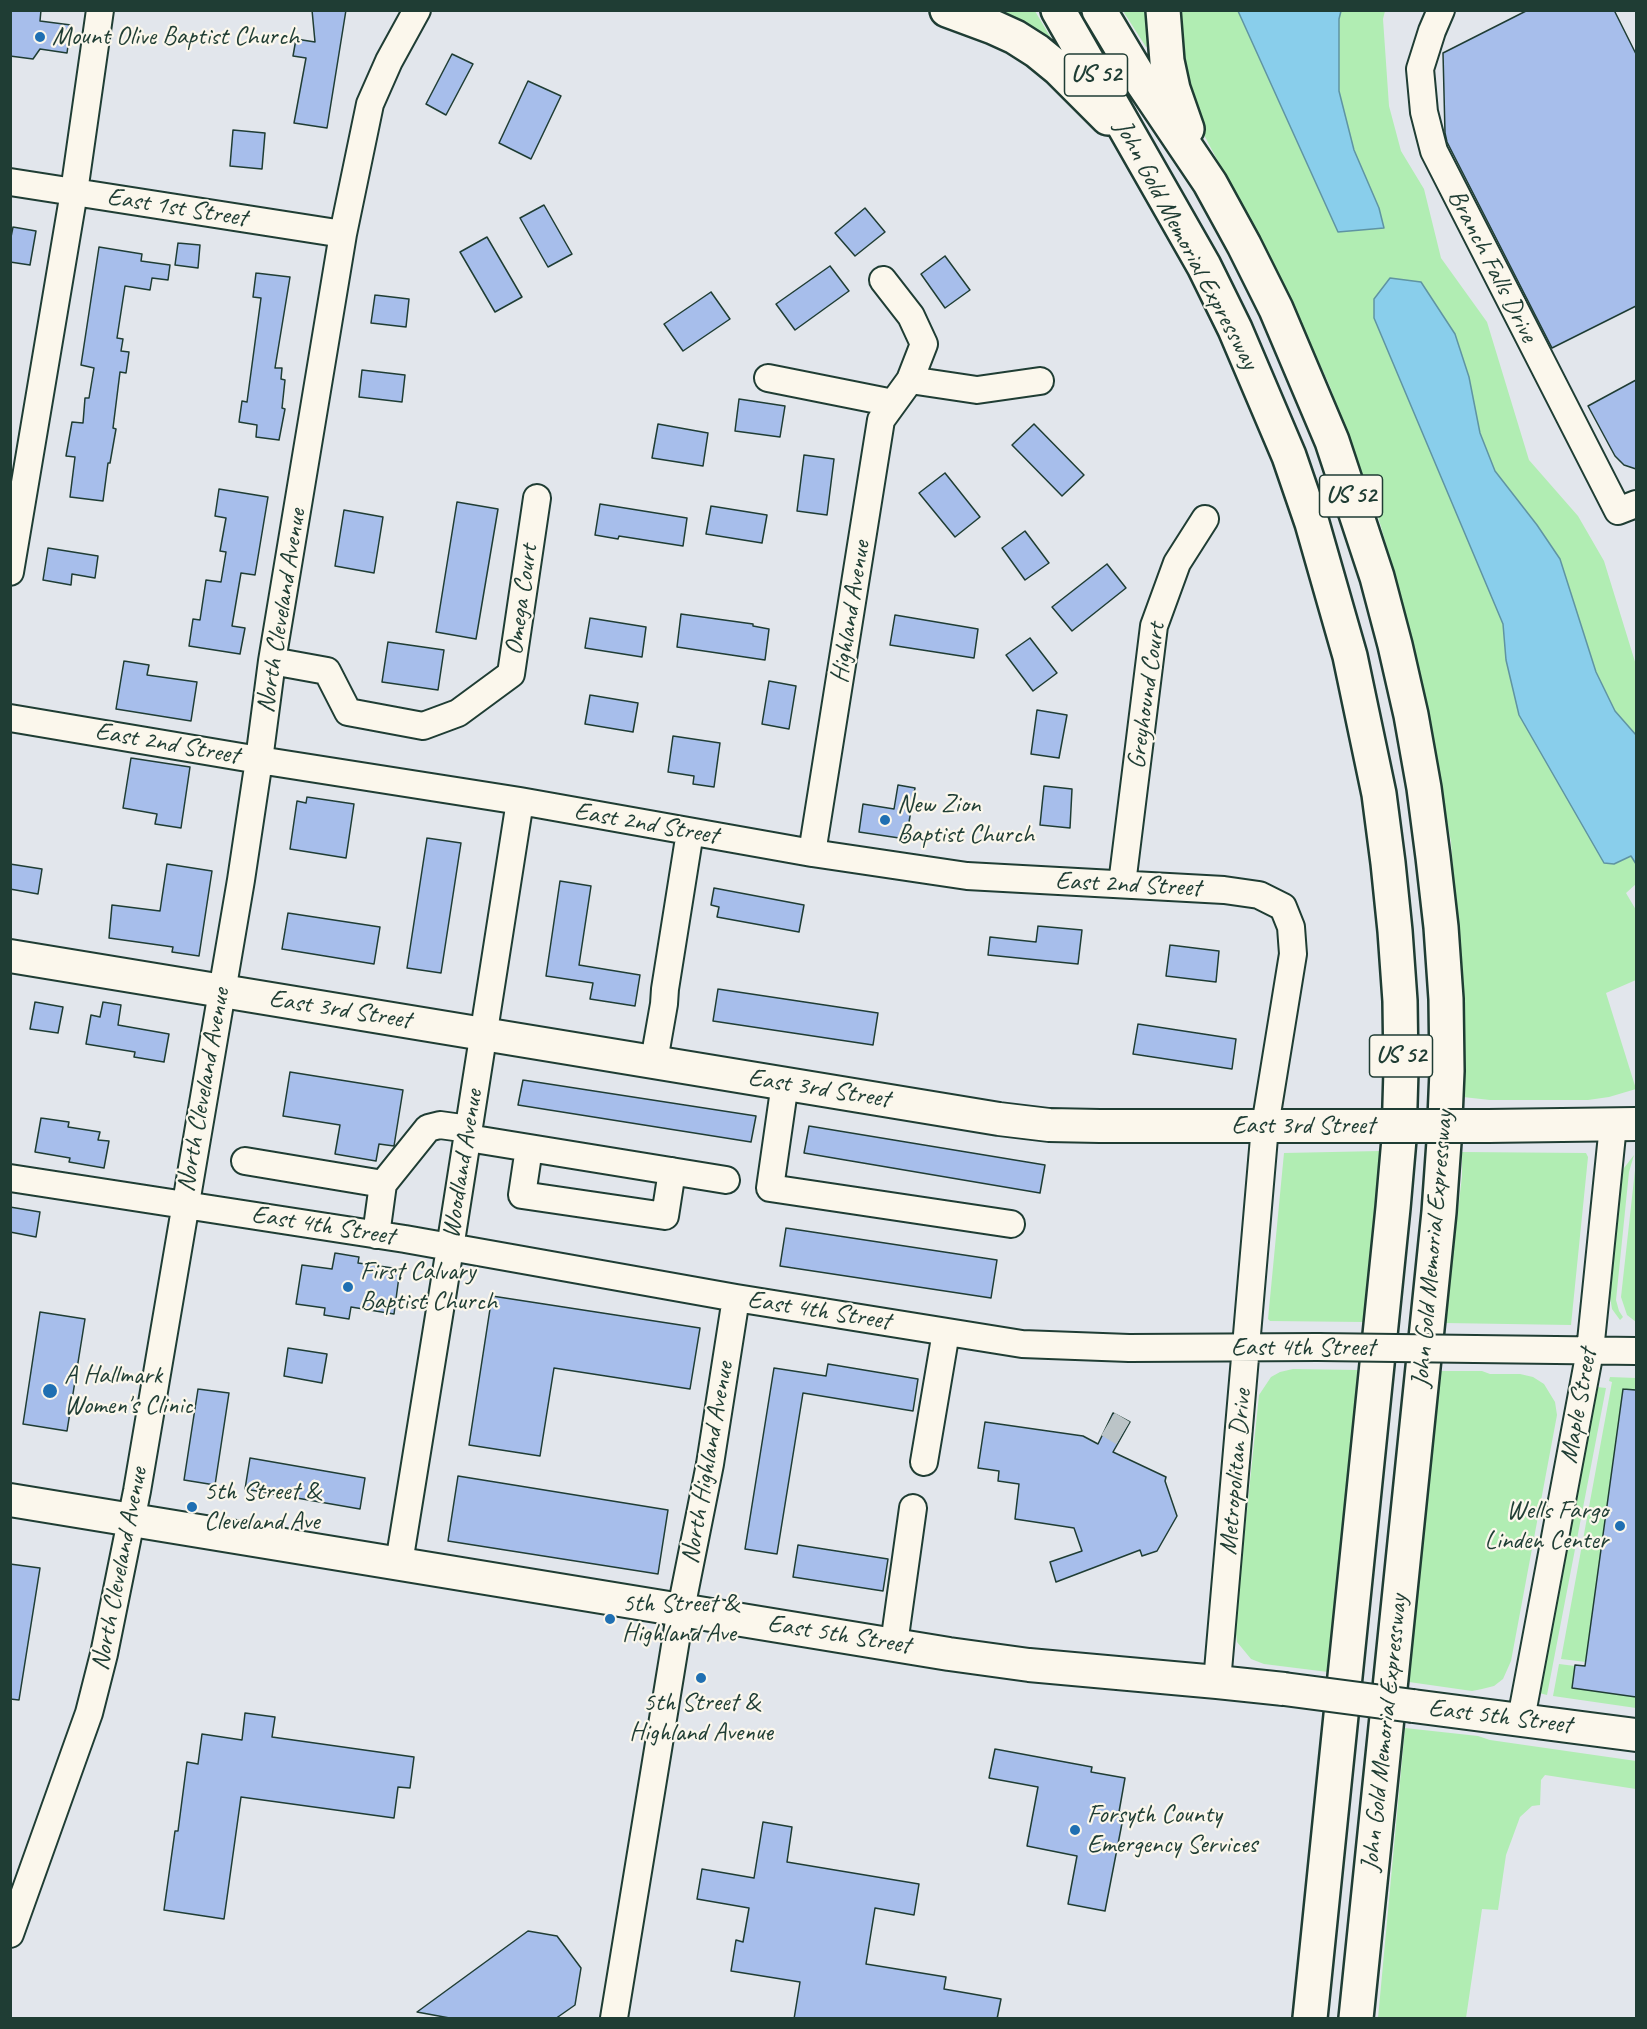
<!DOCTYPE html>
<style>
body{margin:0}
#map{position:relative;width:1647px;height:2029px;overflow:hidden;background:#e2e6ec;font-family:Caveat,sans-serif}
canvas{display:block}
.frame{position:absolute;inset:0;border:12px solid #1f3d34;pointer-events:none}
</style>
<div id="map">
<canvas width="1647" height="2029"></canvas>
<div class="frame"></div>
</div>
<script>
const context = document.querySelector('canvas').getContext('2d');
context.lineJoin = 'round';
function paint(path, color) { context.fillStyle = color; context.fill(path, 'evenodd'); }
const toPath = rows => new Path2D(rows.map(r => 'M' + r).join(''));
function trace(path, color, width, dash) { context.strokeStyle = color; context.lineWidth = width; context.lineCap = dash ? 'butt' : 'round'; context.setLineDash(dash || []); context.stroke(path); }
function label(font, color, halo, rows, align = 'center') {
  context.font = font + ' Caveat,sans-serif'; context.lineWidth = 4.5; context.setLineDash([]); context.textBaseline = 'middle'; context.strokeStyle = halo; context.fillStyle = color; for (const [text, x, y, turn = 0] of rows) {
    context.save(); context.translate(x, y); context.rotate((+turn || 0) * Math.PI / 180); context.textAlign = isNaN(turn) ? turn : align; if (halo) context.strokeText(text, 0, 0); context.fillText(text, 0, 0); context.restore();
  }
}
paint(toPath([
 [977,11,1035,11,1067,65],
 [1123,11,1150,11,1152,45,1146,47],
 [1175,11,1238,11,1338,232,1384,228,1379,208,1354,150,1339,91,1339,18,1341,11,1385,11,1383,19,1389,106,1401,151,1424,189,1441,258,1487,322,1529,460,1578,516,1604,561,1636,665,1636,735,1615,711,1596,672,1560,559,1537,525,1495,471,1480,433,1469,377,1455,334,1421,282,1503,624,1506,660,1614,864,1632,856,1636,864,1636,884,1626,893,1636,910,1636,980,1606,993,1636,1089,1609,1097,1588,1100,1490,1100,1463,1097,1463,1011,1451,842,1415,652,1399,589,1377,513,1329,384,1281,280,1187,103],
 [1380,1151,1364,1322,1270,1321,1268,1319,1284,1153],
 [1462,1152,1586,1153,1588,1157,1571,1325,1445,1323,1462,1176],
 [1634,1155,1629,1172,1616,1300,1619,1311,1623,1317,1620,1320,1612,1309,1609,1291,1621,1176,1624,1168],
 [1636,1161,1636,1322,1627,1315,1621,1297],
 [1293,1369,1358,1370,1328,1672,1264,1664,1251,1659,1237,1642,1235,1626,1259,1395,1271,1377,1280,1372],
 [1440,1371,1482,1371,1490,1374,1520,1374,1533,1377,1544,1384,1555,1402,1557,1415,1511,1661,1503,1679,1494,1686,1482,1689,1472,1691,1409,1682],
 [1610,1377,1636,1378,1636,1390,1623,1389,1586,1662,1561,1659,1612,1382,1609,1381],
 [1597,1387,1606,1388,1547,1695,1539,1693],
 [1559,1664,1575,1666,1572,1688,1636,1697,1636,1708,1553,1696],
 [1405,1728,1478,1736,1490,1740,1636,1761,1636,1789,1545,1775,1541,1780,1540,1805,1532,1806,1520,1817,1506,1855,1498,1910,1482,1909,1466,2018,1378,2018]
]), '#b1edb3');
const water = toPath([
 [1238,11,1341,11,1339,19,1339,91,1354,150,1379,208,1384,228,1338,232,1238,11],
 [1390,278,1421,282,1455,334,1469,377,1480,433,1495,471,1537,525,1560,559,1596,672,1615,711,1636,735,1636,864,1631,856,1614,864,1604,863,1519,715,1506,660,1503,624,1374,318,1374,299,1390,278]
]);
paint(water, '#89ceeb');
trace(water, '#5f94a2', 1.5);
const building = toPath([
 [10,10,41,10,40,21,71,25,67,53,40,49,33,59,10,56,10,10],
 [312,10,346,10,327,128,294,123,306,58,293,56,296,39,315,42,312,10],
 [1528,10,1614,10,1636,54,1636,306,1552,348,1447,142,1445,133,1443,53,1528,10],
 [452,54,473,64,446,115,426,104,452,54],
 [528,81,561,96,531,159,499,143,528,81],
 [233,130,265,133,262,169,230,166,233,130],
 [544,205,572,254,548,267,520,218,544,205],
 [865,208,885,232,855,256,835,233,865,208],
 [13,227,36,231,30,265,10,262,10,242,13,227],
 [487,237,522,297,495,312,460,252,487,237],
 [178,243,200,245,198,268,175,265,178,243],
 [99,247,142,254,141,261,170,265,168,280,152,278,150,290,125,286,117,338,123,339,121,351,129,352,126,373,120,372,113,428,116,429,110,463,108,463,103,501,70,497,75,457,66,456,72,422,83,423,85,398,89,398,94,368,81,365,99,247],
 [945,256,970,290,945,308,921,274,945,256],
 [830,266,849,291,795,330,776,304,830,266],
 [256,273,290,277,275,368,282,368,281,379,285,380,282,408,285,409,279,440,256,437,257,425,239,422,242,401,247,402,261,298,253,297,256,273],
 [711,292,730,319,683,351,664,324,711,292],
 [375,295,409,299,406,327,371,323,375,295],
 [362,370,405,375,402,402,359,397,362,370],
 [1636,380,1636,469,1624,465,1615,456,1588,406,1636,380],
 [739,399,785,406,780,437,735,431,739,399],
 [658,424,708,433,703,466,652,458,658,424],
 [1034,424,1084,475,1062,496,1012,445,1034,424],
 [804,455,834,459,827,515,797,511,804,455],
 [945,473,980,517,955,537,919,493,945,473],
 [219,489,268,497,255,575,241,573,232,626,245,628,240,654,189,646,193,619,200,620,206,580,221,582,226,552,220,551,226,518,215,516,219,489],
 [457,502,498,509,476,639,436,632,457,502],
 [600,504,687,518,683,546,619,536,618,539,595,535,600,504],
 [711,506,767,515,762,543,706,534,711,506],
 [344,510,383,517,374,573,335,566,344,510],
 [1025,531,1049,563,1025,580,1002,548,1025,531],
 [48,548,98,556,95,578,72,574,71,585,43,580,48,548],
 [1107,564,1126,588,1072,631,1052,607,1107,564],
 [681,614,753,624,753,626,769,629,765,660,677,647,681,614],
 [895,615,978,629,974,658,890,645,895,615],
 [590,618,646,627,642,657,585,648,590,618],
 [1030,638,1057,673,1033,691,1006,655,1030,638],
 [388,642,444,650,438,690,382,682,388,642],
 [124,661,149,665,147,675,197,682,191,721,116,709,124,661],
 [769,681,796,686,789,729,762,724,769,681],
 [590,695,638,703,633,732,585,724,590,695],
 [1037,710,1067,715,1059,758,1031,754,1037,710],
 [673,736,720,743,714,787,693,784,694,776,668,772,673,736],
 [131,758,190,767,181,828,155,824,157,814,123,808,131,758],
 [898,785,915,788,906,839,859,832,863,804,894,809,898,785],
 [1044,786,1072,789,1070,828,1040,825,1044,786],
 [307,797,354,804,346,858,290,849,297,801,306,803,307,797],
 [427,838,461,843,441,973,407,968,427,838],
 [10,864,42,869,38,894,10,889,10,864],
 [167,864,212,871,199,956,172,952,173,947,109,938,112,905,160,911,167,864],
 [560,881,591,886,579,965,640,975,635,1006,590,999,593,983,546,976,560,881],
 [714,888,804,905,799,932,717,917,719,907,711,905,714,888],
 [288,913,380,927,374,964,282,949,288,913],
 [1038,926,1082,930,1078,964,988,955,990,937,1036,942,1038,926],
 [1170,945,1219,951,1216,982,1166,976,1170,945],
 [718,989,878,1013,873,1045,713,1021,718,989],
 [35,1002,63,1007,58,1033,30,1029,35,1002],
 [103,1002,121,1005,118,1025,169,1034,164,1062,134,1057,135,1052,86,1044,91,1015,100,1017,103,1002],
 [1138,1024,1236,1039,1232,1069,1133,1054,1138,1024],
 [290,1072,403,1090,394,1146,379,1144,376,1161,335,1154,340,1125,283,1116,290,1072],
 [523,1080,756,1116,751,1142,518,1105,523,1080],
 [41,1118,69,1122,68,1127,100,1132,98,1140,109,1141,104,1168,69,1162,70,1158,35,1152,41,1118],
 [809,1126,1045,1165,1040,1193,804,1153,809,1126],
 [10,1207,40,1212,36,1237,10,1232,10,1207],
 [786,1228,997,1260,991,1298,780,1266,786,1228],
 [335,1253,359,1257,358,1263,400,1269,394,1314,351,1307,349,1319,324,1315,325,1308,296,1304,302,1265,332,1269,335,1253],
 [492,1296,700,1328,690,1389,554,1368,540,1456,469,1445,492,1296],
 [40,1312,85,1319,67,1431,23,1424,40,1312],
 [288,1348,327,1354,322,1383,284,1376,288,1348],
 [828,1364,918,1379,913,1411,803,1393,777,1554,745,1549,774,1368,826,1376,828,1364],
 [198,1389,229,1393,215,1485,184,1480,198,1389],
 [1623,1389,1636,1390,1636,1697,1572,1688,1575,1665,1585,1666,1623,1389],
 [1113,1413,1130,1422,1113,1452,1166,1477,1165,1481,1177,1516,1157,1551,1142,1556,1140,1550,1056,1582,1050,1562,1082,1551,1074,1528,1015,1519,1019,1484,998,1481,999,1471,978,1468,985,1422,1083,1436,1098,1444,1113,1413],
 [250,1458,365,1478,360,1509,245,1489,250,1458],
 [458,1476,668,1510,658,1574,448,1541,458,1476],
 [798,1545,888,1559,883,1591,793,1577,798,1545],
 [10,1564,40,1568,19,1700,10,1699,10,1564],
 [245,1713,275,1717,272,1737,414,1757,410,1788,398,1787,394,1818,241,1797,224,1919,164,1910,175,1831,178,1831,187,1762,198,1764,202,1734,242,1740,245,1713],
 [995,1749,1092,1767,1091,1772,1125,1778,1119,1812,1124,1813,1105,1911,1068,1904,1077,1856,1027,1846,1038,1787,989,1778,995,1749],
 [763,1822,792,1827,787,1862,919,1884,914,1915,875,1908,866,1964,946,1977,944,1989,1001,1999,997,2019,794,2019,800,1982,731,1971,736,1940,743,1942,749,1908,697,1899,702,1869,754,1878,763,1822],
 [528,1931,557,1936,581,1968,575,2005,555,2019,455,2019,417,2012,528,1931]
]);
paint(building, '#a7beeb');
trace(building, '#1f3d34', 1.5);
trace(toPath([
 [1108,1424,1123,1433]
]), '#bbc4c7', 26, [26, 13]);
const minor = toPath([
 [1441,10,1432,31,1420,69,1424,112,1434,151,1618,511,1636,504],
 [10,182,343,234],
 [768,378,893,403],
 [910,380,977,390,1040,381],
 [10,572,74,192,100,10],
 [272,661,327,671,348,712,423,726,458,713,511,674,537,498],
 [10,718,259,760,520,801,812,853,967,876,1224,890,1259,895,1283,907,1291,927,1293,954,1265,1126,1217,1682],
 [812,853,881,420,910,380,924,344,911,316,883,280],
 [1122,884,1154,626,1177,563,1205,519],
 [654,1061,664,1004,665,989,690,832],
 [785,1083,770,1188,1011,1224],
 [468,1138,726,1180],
 [529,1148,522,1195,665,1216,672,1171],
 [245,1161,383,1184],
 [10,1178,405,1239,736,1298,1022,1344,1129,1348,1318,1347],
 [376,1235,383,1184,428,1128,440,1125,469,1129],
 [1475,1349,1636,1351],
 [924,1462,946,1332],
 [399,1563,450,1248,520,801],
 [894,1644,913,1508],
 [1521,1719,1590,1351,1613,1125],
 [10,1934,89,1713,104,1654,137,1491,241,880,259,760,272,661,343,234,370,104,389,61,417,10],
 [614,2018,681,1609,710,1464,736,1298]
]);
const major = toPath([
 [10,956,999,1119,1049,1125,1100,1126,1337,1126],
 [1488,1126,1636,1124],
 [10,1500,949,1654,1029,1665,1217,1682,1284,1689],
 [1413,1706,1636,1735]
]);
const highway = toPath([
 [947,10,993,27,1015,37,1037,51,1059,69,1108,118],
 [1058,10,1204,266,1235,329,1289,456,1312,523,1350,656,1379,794,1388,863,1395,931,1400,1001,1401,1070,1399,1139,1393,1208,1310,2018],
 [1099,10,1142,82,1210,183,1244,245,1276,309,1332,441,1377,577,1395,645,1411,715,1424,788,1433,857,1441,927,1446,999,1447,1071,1444,1142,1439,1212,1356,2018],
 [1163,10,1167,61,1173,89,1187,129]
]);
trace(minor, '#1f3d34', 30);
trace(major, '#1f3d34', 36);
trace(highway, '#1f3d34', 38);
trace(minor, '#fbf7ec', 26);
trace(major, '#fbf7ec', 32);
trace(highway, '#fbf7ec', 33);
const minorBridge = toPath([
 [1318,1347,1475,1349]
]);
const majorBridge = toPath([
 [1337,1126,1488,1126],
 [1284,1689,1413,1706]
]);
trace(minorBridge, '#1f3d34', 30, []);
trace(majorBridge, '#1f3d34', 36, []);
trace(minorBridge, '#fbf7ec', 26);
trace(majorBridge, '#fbf7ec', 32);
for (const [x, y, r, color] of [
 [40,37,6,"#1f6fb2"],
 [885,820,6,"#1f6fb2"],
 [348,1287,6,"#1f6fb2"],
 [50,1391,8,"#1f6fb2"],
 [192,1507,6,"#1f6fb2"],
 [1620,1526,6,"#1f6fb2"],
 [610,1619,6,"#1f6fb2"],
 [701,1678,6,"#1f6fb2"],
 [1075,1830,6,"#1f6fb2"]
]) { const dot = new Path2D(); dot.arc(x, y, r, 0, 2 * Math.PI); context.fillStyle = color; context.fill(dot); trace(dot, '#fbf7ec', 2); }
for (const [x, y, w] of [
 [1096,75,63],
 [1351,496,63],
 [1401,1056,63]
]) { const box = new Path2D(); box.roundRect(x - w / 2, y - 21, w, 42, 4.5); context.fillStyle = '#fbf7ec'; context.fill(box); trace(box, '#1f3d34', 1.5); }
label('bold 24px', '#1f3d34', null, [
 ["US 52",1096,75],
 ["US 52",1351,496],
 ["US 52",1401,1056]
]);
label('26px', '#1f3d34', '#fbf7ec', [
 ["Mount Olive Baptist Church",52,37],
 ["New Zion",897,805],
 ["Baptist Church",897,835],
 ["First Calvary",360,1272],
 ["Baptist Church",360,1302],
 ["A Hallmark",64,1376],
 ["Women's Clinic",64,1406],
 ["5th Street &",204,1492],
 ["Cleveland Ave",204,1522],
 ["Wells Fargo",1608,1511,"right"],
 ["Linden Center",1608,1541,"right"],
 ["5th Street &",622,1604],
 ["Highland Ave",622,1634],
 ["5th Street &",701,1703,"center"],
 ["Highland Avenue",701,1733,"center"],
 ["Forsyth County",1087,1815],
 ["Emergency Services",1087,1845]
], 'left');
label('26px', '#1f3d34', '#fbf7ec', [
 ["East 1st Street",177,208,9],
 ["John Gold Memorial Expressway",1186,245,62],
 ["Branch Falls Drive",1492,266,63],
 ["Omega Court",522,600,-82],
 ["North Cleveland Avenue",282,611,-81],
 ["Highland Avenue",851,612,-81],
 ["Greyhound Court",1147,696,-82],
 ["East 2nd Street",167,744,10],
 ["East 2nd Street",646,824,10],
 ["East 2nd Street",1128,885,3],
 ["East 3rd Street",340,1010,9],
 ["East 3rd Street",819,1089,9],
 ["North Cleveland Avenue",204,1090,-80],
 ["East 3rd Street",1303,1126],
 ["Woodland Avenue",463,1164,-81],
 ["East 4th Street",323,1226,9],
 ["John Gold Memorial Expressway",1433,1249,-85],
 ["East 4th Street",819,1311,9],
 ["East 4th Street",1303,1348],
 ["Maple Street",1579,1406,-80],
 ["North Highland Avenue",708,1463,-80],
 ["Metropolitan Drive",1236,1472,-85],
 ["North Cleveland Avenue",120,1569,-79],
 ["East 5th Street",839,1635,9],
 ["East 5th Street",1500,1717,7],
 ["John Gold Memorial Expressway",1385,1733,-84]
]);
</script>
